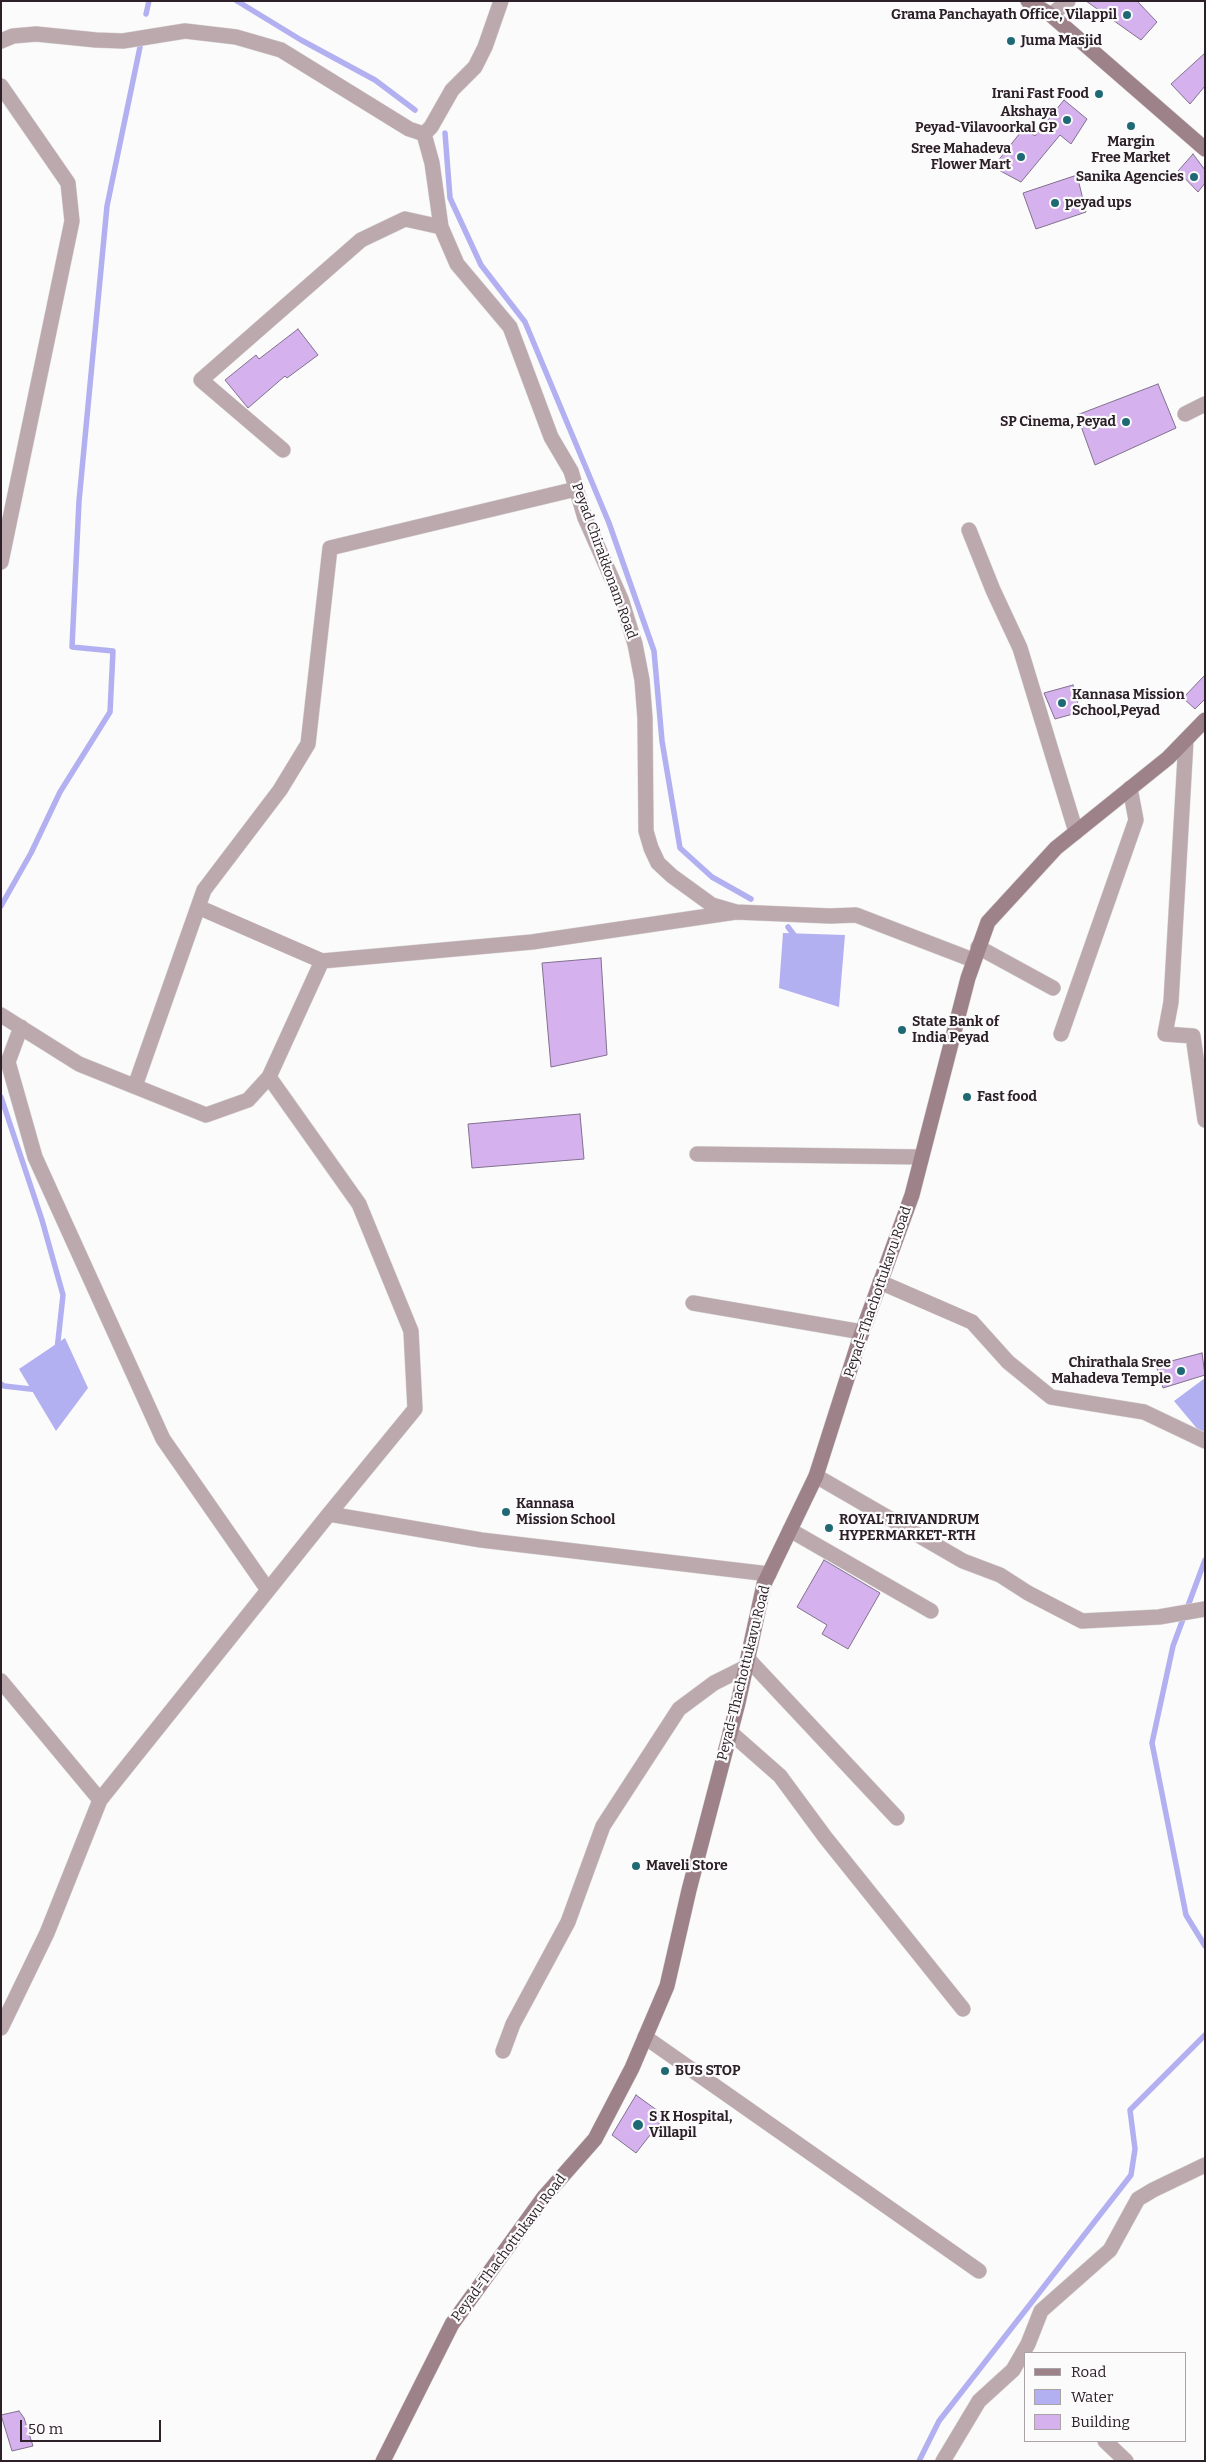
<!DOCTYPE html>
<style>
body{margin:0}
#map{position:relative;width:1206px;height:2462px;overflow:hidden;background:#fbfbfb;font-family:Bitter,serif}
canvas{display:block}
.frame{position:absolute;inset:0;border:2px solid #2d2029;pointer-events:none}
.legend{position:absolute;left:1024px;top:2352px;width:162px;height:90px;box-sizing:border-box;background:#fbfbfb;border:1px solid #a9a3a7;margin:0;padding:6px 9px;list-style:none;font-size:15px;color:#2d2029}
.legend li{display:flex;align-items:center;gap:10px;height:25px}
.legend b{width:25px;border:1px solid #a9a3a7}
.scale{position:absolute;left:20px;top:2420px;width:141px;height:22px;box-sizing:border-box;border:2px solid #2d2029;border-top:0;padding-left:6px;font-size:15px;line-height:18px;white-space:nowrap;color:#2d2029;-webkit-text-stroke:4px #fbfbfb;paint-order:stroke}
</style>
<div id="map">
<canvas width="1206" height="2462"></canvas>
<div class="frame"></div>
<ul class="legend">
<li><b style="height:6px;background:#9d8289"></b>Road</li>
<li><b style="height:14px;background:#b2b0f0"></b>Water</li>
<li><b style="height:14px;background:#d5b2ee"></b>Building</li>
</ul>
<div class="scale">50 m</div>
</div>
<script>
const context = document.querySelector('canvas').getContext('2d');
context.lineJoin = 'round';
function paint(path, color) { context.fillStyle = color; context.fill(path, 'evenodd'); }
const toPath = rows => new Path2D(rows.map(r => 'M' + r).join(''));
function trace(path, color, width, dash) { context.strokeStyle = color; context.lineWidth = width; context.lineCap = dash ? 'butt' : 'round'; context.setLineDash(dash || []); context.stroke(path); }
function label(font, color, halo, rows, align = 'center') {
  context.font = font + ' Bitter,serif'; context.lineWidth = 4.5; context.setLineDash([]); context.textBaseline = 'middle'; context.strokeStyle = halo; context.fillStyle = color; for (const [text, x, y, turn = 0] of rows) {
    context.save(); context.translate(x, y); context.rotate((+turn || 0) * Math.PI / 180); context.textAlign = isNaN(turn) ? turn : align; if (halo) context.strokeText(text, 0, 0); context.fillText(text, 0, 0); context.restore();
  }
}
paint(toPath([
 [783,933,845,935,839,1007,779,988],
 [65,1338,88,1388,56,1431,19,1369],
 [1205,1378,1205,1436,1204,1437,1174,1401]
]), '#b2b0f0');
trace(toPath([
 [237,1,301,40,375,80,415,110],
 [146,14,149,1],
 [445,133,450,198,481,265,525,322,609,523,654,651,662,741,680,848,712,877,751,899],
 [1,906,31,853,60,792,110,712,113,651,72,647,79,501,107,206,140,47],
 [788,927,797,939],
 [1,1097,42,1220,63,1295,57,1350],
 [1,1384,4,1386,39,1390],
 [1205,1560,1173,1646,1152,1743,1186,1915,1205,1946],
 [919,2461,939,2421,1131,2175,1135,2149,1130,2110,1205,2035]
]), '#b2b0f0', 5.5);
const building = toPath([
 [1086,1,1137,1,1157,22,1141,40,1086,1],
 [1205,53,1205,86,1190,104,1171,84,1205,53],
 [1064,100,1087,119,1071,144,1060,135,1021,182,993,167,1024,128,1035,136,1064,100],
 [1193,154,1205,170,1205,183,1198,192,1178,171,1193,154],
 [1077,175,1086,212,1036,229,1023,193,1077,175],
 [298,329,318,355,287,378,285,376,248,408,225,380,256,355,259,359,298,329],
 [1158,384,1176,428,1095,465,1077,415,1158,384],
 [1205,675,1205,699,1195,709,1183,698,1205,675],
 [1073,685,1080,712,1055,719,1044,693,1073,685],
 [601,958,607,1055,551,1067,542,963,601,958],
 [580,1114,584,1159,472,1168,468,1124,580,1114],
 [1202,1353,1205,1375,1163,1388,1156,1365,1202,1353],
 [824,1560,880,1593,848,1649,822,1634,827,1625,797,1607,824,1560],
 [636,2095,665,2116,636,2153,612,2135,636,2095],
 [19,2411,24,2418,33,2446,12,2451,1,2415,19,2411]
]);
paint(building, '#d5b2ee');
trace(building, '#81708e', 1);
const minor = toPath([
 [1051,15,1068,1],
 [1,86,68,183,72,221,1,562],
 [424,134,432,163,441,227,457,264,510,327,551,437,571,471,585,518,621,599,635,644,642,680,645,718,646,831,651,848,658,863,672,876,712,905,736,912,830,916,856,915,973,960],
 [1185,414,1205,404],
 [283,450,201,380,361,240,405,219,441,227],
 [576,489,330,548,308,744,280,790,204,890,198,907,322,961,532,942,736,912],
 [969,530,993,590,1020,648,1076,832],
 [1186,740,1171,1002,1165,1034,1193,1036,1205,1120],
 [978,947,1053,988],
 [1,1015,79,1064,206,1115,248,1100,269,1077,322,961],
 [21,1027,8,1062,35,1157,163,1439,268,1590],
 [1061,1034,1136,820,1130,788],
 [269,1077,359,1204,411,1331,415,1409,329,1514],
 [135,1086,198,907],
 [697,1154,921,1157],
 [880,1282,972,1322,1008,1362,1051,1397,1144,1412,1205,1441],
 [693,1303,862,1332],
 [816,1476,963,1561,1000,1575,1028,1593,1082,1621,1159,1617,1205,1609],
 [790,1530,931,1611],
 [748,1659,897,1818],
 [1,1681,100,1800,329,1514,481,1540,769,1574],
 [730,1732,780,1776,825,1837,963,2009],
 [1,2028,47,1933,100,1800],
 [645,2037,979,2271],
 [503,2051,513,2024,568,1922,603,1826,679,1709,714,1683,746,1667],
 [1105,2441,1126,2461],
 [943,2461,979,2401,1013,2370,1028,2344,1041,2311,1110,2250,1138,2199,1153,2190,1205,2165]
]);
const tertiary = toPath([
 [1,41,13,36,36,34,96,40,123,41,185,31,236,37,281,50,409,129,424,134,431,127,452,90,475,67,485,47,501,1]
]);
const secondary = toPath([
 [1028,1,1051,15,1205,149],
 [383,2461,452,2324,544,2197,595,2139,632,2068,667,1986,689,1890,738,1703,764,1584,816,1476,860,1338,912,1195,968,978,988,922,1056,848,1168,758,1205,720]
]);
trace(minor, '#dad8d9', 16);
trace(tertiary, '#dad8d9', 16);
trace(secondary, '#dad8d9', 16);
trace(minor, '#bca9ae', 15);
trace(tertiary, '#bca9ae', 15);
trace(secondary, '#9d8289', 15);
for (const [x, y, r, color] of [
 [1127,15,5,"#1f6974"],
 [1011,41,5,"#1f6974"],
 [1099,94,5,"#1f6974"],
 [1067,120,5,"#1f6974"],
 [1131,126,5,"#1f6974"],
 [1021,157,5,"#1f6974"],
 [1194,177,5,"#1f6974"],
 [1055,203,5,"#1f6974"],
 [1126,422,5,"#1f6974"],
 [1062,703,5,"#1f6974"],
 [902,1030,5,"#1f6974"],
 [967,1097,5,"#1f6974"],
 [1181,1371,5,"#1f6974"],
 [506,1512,5,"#1f6974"],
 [829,1528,5,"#1f6974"],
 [636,1866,5,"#1f6974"],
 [665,2071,5,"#1f6974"],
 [638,2125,6,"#1f6974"]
]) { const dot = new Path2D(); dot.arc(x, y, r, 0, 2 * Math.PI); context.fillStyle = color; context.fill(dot); trace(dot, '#fbfbfb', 2); }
label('bold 14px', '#2d2029', '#fbfbfb', [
 ["Grama Panchayath Office, Vilappil",1117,15,"right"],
 ["Juma Masjid",1021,41],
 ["Irani Fast Food",1089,94,"right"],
 ["Akshaya",1057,112,"right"],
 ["Peyad-Vilavoorkal GP",1057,128,"right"],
 ["Margin",1131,142,"center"],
 ["Free Market",1131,158,"center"],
 ["Sree Mahadeva",1011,149,"right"],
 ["Flower Mart",1011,165,"right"],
 ["Sanika Agencies",1184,177,"right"],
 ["peyad ups",1065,203],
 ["SP Cinema, Peyad",1116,422,"right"],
 ["Kannasa Mission",1072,695],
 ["School,Peyad",1072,711],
 ["State Bank of",912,1022],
 ["India Peyad",912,1038],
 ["Fast food",977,1097],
 ["Chirathala Sree",1171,1363,"right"],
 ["Mahadeva Temple",1171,1379,"right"],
 ["Kannasa",516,1504],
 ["Mission School",516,1520],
 ["ROYAL TRIVANDRUM",839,1520],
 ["HYPERMARKET-RTH",839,1536],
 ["Maveli Store",646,1866],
 ["BUS STOP",675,2071],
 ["S K Hospital,",649,2117],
 ["Villapil",649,2133]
], 'left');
label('14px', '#2d2029', '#fbfbfb', [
 ["Peyad Chirakkonam Road",604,561,70],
 ["Peyad=Thachottukavu Road",878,1292,-71],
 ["Peyad=Thachottukavu Road",744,1673,-76],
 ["Peyad=Thachottukavu Road",509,2248,-53]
]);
</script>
